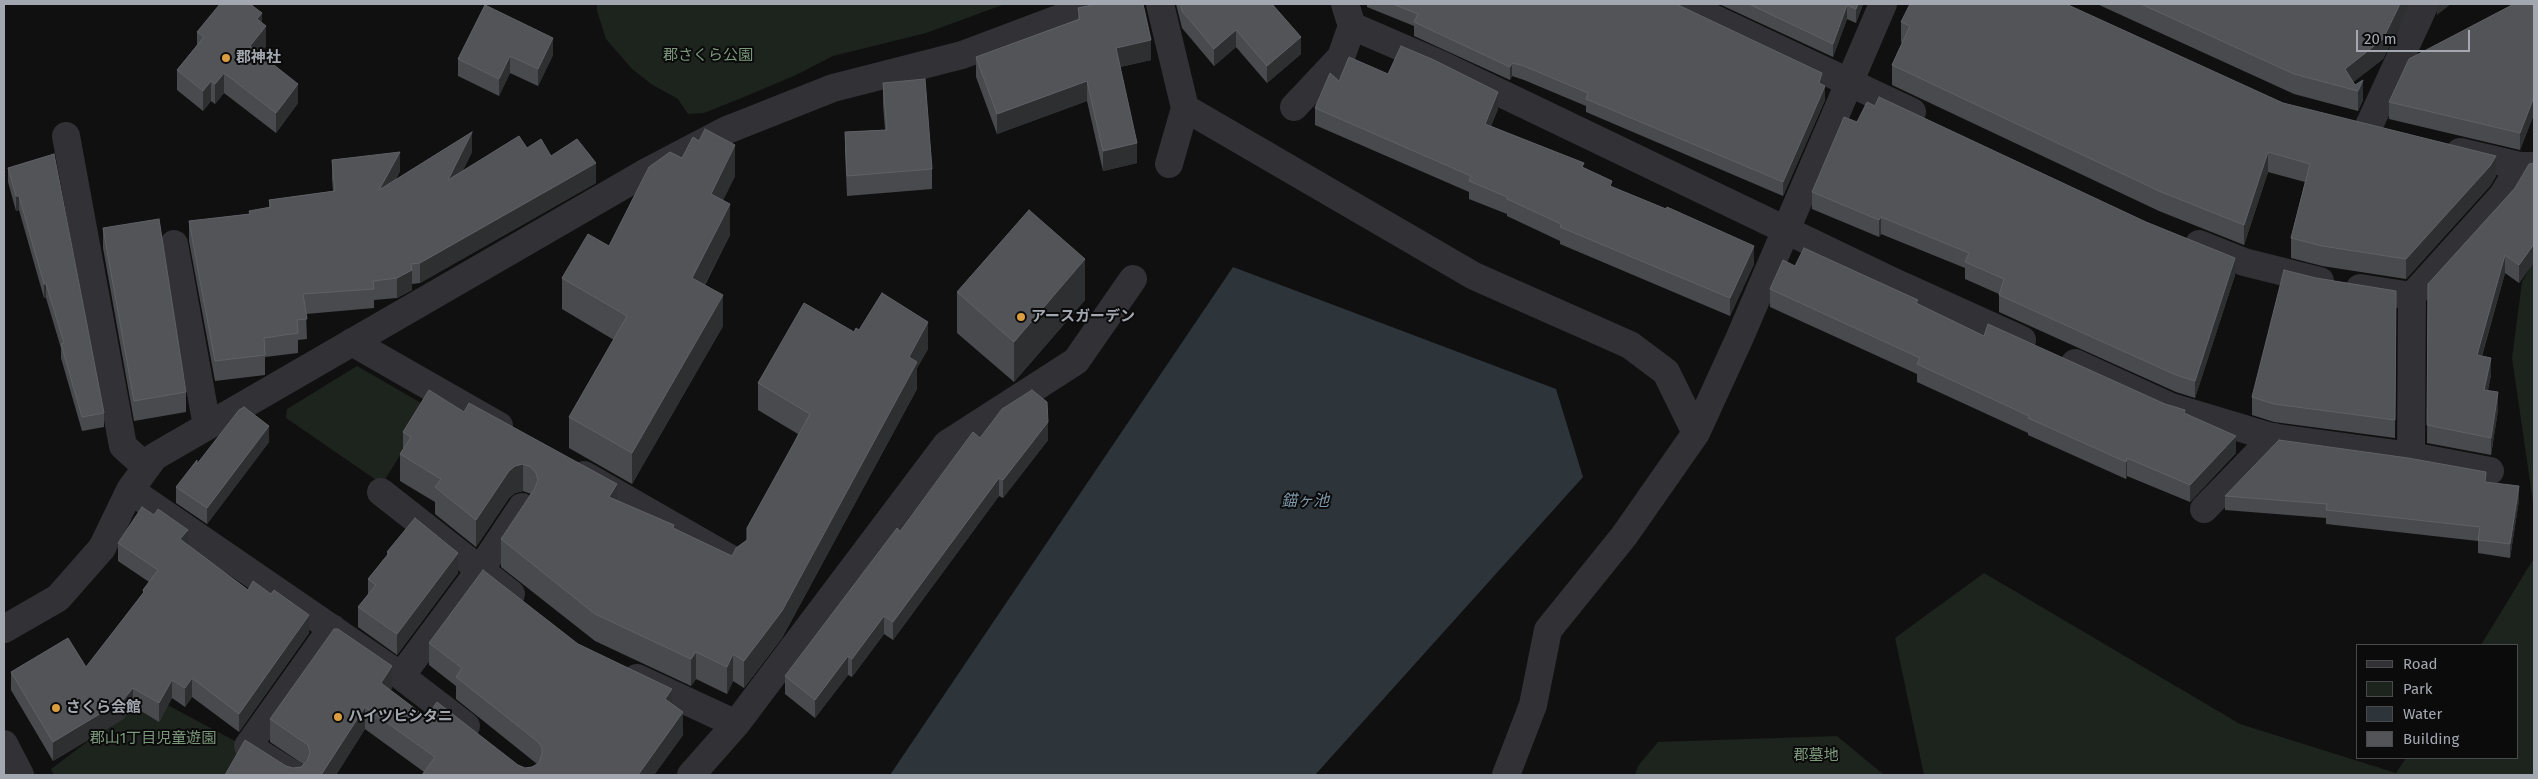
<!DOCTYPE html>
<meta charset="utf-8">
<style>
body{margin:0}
#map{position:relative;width:2538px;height:779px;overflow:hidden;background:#101011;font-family:"Fira Sans",sans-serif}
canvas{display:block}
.frame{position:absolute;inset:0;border:5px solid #a3a8b0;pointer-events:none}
.legend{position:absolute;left:2356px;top:644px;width:162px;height:115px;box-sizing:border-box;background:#0b0b0c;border:1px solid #484a4e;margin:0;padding:6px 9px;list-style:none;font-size:15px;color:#a3a8b0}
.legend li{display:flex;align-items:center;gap:10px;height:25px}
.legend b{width:25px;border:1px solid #484a4e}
.scale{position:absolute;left:2356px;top:30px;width:114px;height:22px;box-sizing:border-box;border:2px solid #a3a8b0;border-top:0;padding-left:6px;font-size:15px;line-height:18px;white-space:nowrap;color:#a3a8b0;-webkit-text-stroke:4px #0b0b0c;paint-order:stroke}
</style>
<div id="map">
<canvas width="2538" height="779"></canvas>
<div class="frame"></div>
<ul class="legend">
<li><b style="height:6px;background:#323236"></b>Road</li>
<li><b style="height:14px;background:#1d231d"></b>Park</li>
<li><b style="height:14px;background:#2d353a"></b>Water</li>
<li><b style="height:14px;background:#525458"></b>Building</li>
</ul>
<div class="scale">20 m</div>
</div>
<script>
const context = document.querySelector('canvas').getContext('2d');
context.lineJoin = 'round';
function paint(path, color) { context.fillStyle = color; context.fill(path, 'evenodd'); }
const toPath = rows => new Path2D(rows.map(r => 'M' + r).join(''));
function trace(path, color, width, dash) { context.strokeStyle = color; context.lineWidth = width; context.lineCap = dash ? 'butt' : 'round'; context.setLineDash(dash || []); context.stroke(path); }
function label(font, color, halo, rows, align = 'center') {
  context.font = font + ' "Fira Sans","Noto Sans JP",sans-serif'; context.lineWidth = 4; context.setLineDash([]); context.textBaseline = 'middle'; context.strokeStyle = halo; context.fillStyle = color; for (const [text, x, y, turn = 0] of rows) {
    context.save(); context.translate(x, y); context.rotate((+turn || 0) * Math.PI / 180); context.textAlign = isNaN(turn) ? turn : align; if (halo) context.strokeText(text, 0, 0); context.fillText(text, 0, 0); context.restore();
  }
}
paint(toPath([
 [597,4,1005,4,926,33,833,56,796,75,744,97,704,113,688,114,678,99,651,84,632,69,606,39,597,11],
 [2534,260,2534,509,2512,358,2522,282],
 [357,366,430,408,382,484,286,418,287,409],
 [2534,558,2534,775,1924,775,1895,638,1984,573,2240,724,2396,773,2406,758,2517,758,2517,645,2481,645],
 [149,695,235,741,237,763,230,775,54,775,51,769],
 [1837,736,1884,775,1635,775,1638,766,1658,742]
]), '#1d231d');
paint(toPath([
 [1233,267,1556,389,1583,477,1315,775,890,775]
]), '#2d353a');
trace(toPath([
 [1160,4,1185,108,1169,164],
 [1345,4,1352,26,1440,64,1892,281,2022,340],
 [1683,4,1912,112],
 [1294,107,1341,57,1352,26],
 [1185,108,1474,276,1630,345,1666,372,1696,433],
 [2367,130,2425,4],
 [66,136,123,446,146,467],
 [2460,152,2520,166,2534,166],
 [174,244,207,426],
 [2199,244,2244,262,2320,281],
 [2360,288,2412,296],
 [352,342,499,426],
 [2075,363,2171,407,2271,437,2411,456,2490,471],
 [2411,456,2412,296,2503,195,2520,166],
 [584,475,729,558],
 [130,490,401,676,466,726],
 [381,492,511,594],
 [2204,509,2274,437],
 [4,629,58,598,102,548,130,490,154,457,643,174,727,130,833,88,962,55,1098,4],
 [401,676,480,570,522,507],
 [637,678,736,724,691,775],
 [736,724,947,444,1076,361,1133,279],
 [4,744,20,775],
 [294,775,248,746,332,628],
 [1506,775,1533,705,1548,630,1624,536,1696,433,1740,337,1883,4]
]), '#323236', 28);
paint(toPath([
 [1176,4,1272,4,1301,54,1267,83,1236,47,1214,66,1182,28],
 [1367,4,1676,4,1822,85,1825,100,1783,196,1586,112,1586,106,1524,80,1512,76,1510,80,1414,36,1414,26,1367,7],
 [1719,4,1863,4,1856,23,1847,19,1833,57],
 [2097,4,2410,4,2383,59,2353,82,2363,100,2358,111,2294,94],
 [2534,4,2534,114,2520,150,2389,119,2389,102],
 [485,5,553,55,538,86,510,73,499,96,458,76,458,59],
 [1078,8,1151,60,1120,67,1137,163,1103,171,1087,101,997,134,976,77,976,57,1078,19],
 [1901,22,2283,103,2496,176,2490,186,2406,279,2322,266,2291,258,2291,238,2305,182,2268,172,2244,245,2159,211,1892,85,1892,65,1902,43,1901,42],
 [262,23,266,46,260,54,298,103,276,133,224,93,215,104,211,101,203,111,177,90,177,70,197,45,197,32],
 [1388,74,1498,109,1491,126,1584,168,1612,187,1754,264,1730,316,1560,244,1560,241,1507,216,1507,214,1469,199,1469,192,1315,125,1315,108,1339,81],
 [883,83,932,169,932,189,847,196,845,152,845,132,885,130,883,104],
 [527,148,551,156,596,183,420,283,412,284,412,290,397,298,374,300,374,308,306,314,307,339,298,340,298,353,265,357,265,375,215,381,189,241,189,221,249,214,249,211,269,208,269,200,333,191,332,179,332,160,400,171,395,181,472,152,462,172],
 [682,158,735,176,723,200,730,235,705,285,723,326,632,484,569,448,569,417,614,340,562,309,562,278,609,246],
 [2534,163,2534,262,2519,283,2505,273,2482,356,2491,375,2488,390,2498,410,2491,455,2427,443,2428,284,2515,188],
 [8,168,104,413,104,427,82,431,61,358,61,348,46,298,44,298,19,210,16,211,8,182],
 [1812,192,2235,275,2195,398,2176,392,1999,312,1999,294,1965,279,1965,268,1881,234,1879,237,1812,209],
 [103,228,186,392,186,412,134,421,103,248],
 [1795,266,1918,304,1984,336,2185,414,2236,453,2190,502,2127,476,2126,479,2028,435,2028,433,1917,382,1917,374,1770,307,1770,289],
 [2316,278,2396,291,2395,438,2274,422,2252,415,2252,397],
 [957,292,1085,300,1014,382,957,333],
 [859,330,928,349,917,368,917,389,782,638,744,688,733,681,727,694,696,679,691,686,595,641,501,567,501,539,531,494,523,491,515,493,509,498,476,547,435,514,435,502,400,481,400,454,403,449,403,432,464,412,617,501,732,556,747,540,798,434,758,410,758,383],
 [980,438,1048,440,1003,498,999,496,893,640,884,634,852,677,848,675,815,718,785,694,785,676,900,531],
 [269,442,207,524,176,503,176,487,197,464],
 [2486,482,2519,500,2510,558,2478,553,2478,541,2326,524,2326,518,2225,510,2225,496],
 [118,543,188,545,248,590,309,633,239,732,192,697,185,707,172,698,159,722,133,706,123,719,53,761,11,690,11,672,86,667,143,594,143,590,149,582,118,561],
 [387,552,458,573,397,655,358,627,358,607,368,594,368,579,387,556],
 [429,643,578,644,672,704,683,735,654,775,424,772,365,729,336,775,225,775,286,766,293,768,301,767,303,764,270,742,270,719,392,688,390,690,426,717,518,765,525,768,532,767,537,764,456,699,456,686,429,665]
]), '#494a4d');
paint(toPath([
 [1858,4,1863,4,1856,23,1856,9],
 [2400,4,2410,4,2383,59,2346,88,2345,69],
 [2437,4,2451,4,2437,15],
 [1847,5,1847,19,1833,57,1833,44],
 [262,13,262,32,266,26,266,46,250,66,250,46,257,19],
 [1236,30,1236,47,1214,66,1214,49],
 [1301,37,1301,54,1267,83,1267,66],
 [553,38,553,55,538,86,538,69],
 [1151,40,1151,60,1116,68,1116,48],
 [510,56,510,73,499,96,499,79],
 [1512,63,1512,76,1510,80,1510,67],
 [224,73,224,93,215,104,215,84],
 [1822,73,1822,87,1819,83],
 [2363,80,2363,100,2358,111,2358,91],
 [211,81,211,101,203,111,203,91],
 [1087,81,1087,101,997,134,997,114],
 [298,84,298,103,276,133,276,113],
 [1825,86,1825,100,1783,196,1783,182],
 [1498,92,1498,109,1485,141,1485,124],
 [2534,97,2534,114,2520,150,2520,133],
 [472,132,472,152,448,200,448,180],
 [1137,143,1137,163,1103,171,1103,151],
 [735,145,735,176,711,225,711,194],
 [400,152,400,171,379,210,379,190],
 [2268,152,2268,172,2244,245,2244,225],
 [2496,156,2496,176,2490,186,2406,279,2406,259],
 [596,163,596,183,420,283,420,263],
 [16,196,19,196,19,210,16,211],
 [730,204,730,235,692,309,692,278],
 [1881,217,1881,234,1879,237,1879,220],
 [2534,244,2534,262,2519,283,2519,265],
 [1754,246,1754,264,1730,316,1730,298],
 [2505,255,2505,273,2477,372,2477,355],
 [2235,258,2235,275,2195,398,2195,381],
 [1085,259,1085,300,1014,382,1014,342],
 [412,270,412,290,397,298,397,278],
 [44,284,46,284,46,298,44,298],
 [723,295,723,326,632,484,632,453],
 [928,322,928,349,917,368,917,389,782,638,744,688,744,661],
 [2491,358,2491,375,2484,407,2484,390],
 [2498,392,2498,410,2491,455,2491,438],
 [1048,422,1048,440,1003,498,1003,480],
 [269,426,269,442,207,524,207,508],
 [2236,436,2236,453,2190,502,2190,485],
 [2127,458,2127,476,2126,479,2126,462],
 [523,464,523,491,515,493,509,498,476,547,476,520,509,471,515,466],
 [999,478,999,496,893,640,893,622],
 [617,484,617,511,609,497],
 [2519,486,2519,500,2510,558,2510,544],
 [188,530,188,548,180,539],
 [458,553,458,573,397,655,397,634],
 [309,615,309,633,239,732,239,714],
 [884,616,884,634,852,677,852,659],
 [696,652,696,679,691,686,691,659],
 [733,654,733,681,727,694,727,667],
 [848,656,848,675,815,718,815,700],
 [392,666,392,688,381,705,381,683],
 [192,678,192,697,185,707,185,688],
 [172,680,172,698,159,722,159,703],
 [133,688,133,706,123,719,53,761,53,742],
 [672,689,672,711,665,699],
 [365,707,365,729,336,775,321,775],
 [683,712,683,735,654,775,638,775]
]), '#2e2f31');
const building = toPath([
 [220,4,250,4,262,13,257,19,266,26,250,46,298,84,276,113,224,73,215,84,211,81,203,91,177,70,204,37,197,32,220,4],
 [1097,4,1143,4,1151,40,1116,48,1137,143,1103,151,1087,81,997,114,976,57,1080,19,1078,8,1097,4],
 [1180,4,1272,4,1301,37,1267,66,1236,30,1214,49,1182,11,1180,4],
 [1393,4,1676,4,1822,73,1819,83,1825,86,1783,182,1586,99,1588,93,1524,66,1512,63,1510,67,1414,22,1418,14,1393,4],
 [1749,4,1858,4,1856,9,1847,5,1833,44,1749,4],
 [1910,4,2066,4,2283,103,2496,156,2490,166,2406,259,2322,246,2291,238,2310,164,2268,152,2244,225,2159,191,1892,65,1910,26,1901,22,1910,4],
 [2141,4,2400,4,2383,39,2345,69,2355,85,2363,80,2358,91,2294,74,2141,4],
 [2514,4,2534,4,2534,97,2520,133,2389,102,2409,59,2514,4],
 [485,5,553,38,538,69,510,56,499,79,458,59,485,5],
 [1401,46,1434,60,1498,92,1485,124,1584,163,1582,167,1612,181,1610,186,1666,209,1667,207,1754,246,1730,298,1560,227,1561,224,1507,199,1507,197,1469,181,1471,176,1315,108,1330,73,1339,81,1349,57,1388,74,1401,46],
 [925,79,932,169,847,176,845,132,887,130,883,83,925,79],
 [1879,97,2146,222,2235,258,2195,381,2176,375,1999,295,2004,279,1965,262,1969,253,1881,217,1879,220,1812,192,1844,117,1857,122,1867,102,1875,106,1879,97],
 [705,129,735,145,711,194,730,204,692,278,723,295,632,453,569,417,627,316,562,278,588,234,609,246,649,167,670,152,682,158,693,137,699,141,705,129],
 [472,132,448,180,519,136,527,148,541,139,551,156,577,139,596,163,420,263,411,264,412,270,397,278,373,281,374,289,303,294,307,319,297,320,298,333,264,338,265,355,215,361,189,221,250,214,249,211,271,207,269,200,335,191,332,160,400,152,379,190,472,132],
 [54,154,104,413,82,417,61,344,64,343,46,284,44,284,19,196,16,196,8,168,54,154],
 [2534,163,2534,244,2519,265,2505,255,2477,355,2491,358,2484,390,2498,392,2491,438,2427,425,2428,284,2515,188,2529,164,2534,163],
 [1029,210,1085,259,1014,342,957,292,1029,210],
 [159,219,186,392,134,401,103,228,159,219],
 [1804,248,1918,300,1916,303,1984,336,1988,324,2165,404,2185,410,2184,413,2236,436,2190,485,2127,458,2126,462,2028,418,2029,416,1917,364,1920,358,1770,289,1783,260,1795,266,1804,248],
 [2284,270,2316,278,2396,291,2395,420,2274,404,2252,397,2284,270],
 [882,293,928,322,909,357,917,362,782,611,744,661,733,654,727,667,696,652,691,659,595,614,501,539,535,488,538,480,536,473,531,467,523,464,515,466,509,471,476,520,435,487,441,479,400,454,411,437,403,432,429,390,464,412,469,403,617,484,609,497,674,525,673,528,732,556,736,548,747,540,747,528,810,414,758,383,804,303,854,332,856,328,859,330,882,293],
 [1032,390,1047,402,1048,422,1003,480,999,478,893,622,884,616,852,659,848,656,815,700,785,676,897,528,900,531,973,432,980,438,1002,409,1032,390],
 [244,407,269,426,207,508,176,487,197,460,197,464,239,410,244,407],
 [2279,440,2408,458,2486,472,2485,482,2519,486,2510,544,2478,540,2480,527,2326,510,2327,504,2225,496,2279,440],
 [142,507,154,515,158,509,188,530,180,539,248,590,253,581,271,594,274,590,309,615,239,714,192,678,185,688,172,680,159,703,133,688,123,700,53,742,11,672,68,638,86,667,144,592,143,590,158,570,118,543,142,507],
 [415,518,458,553,397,634,358,607,376,585,368,579,389,553,387,552,415,518],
 [483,570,578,644,672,689,665,699,683,712,638,775,422,775,435,757,365,707,321,775,225,775,245,740,286,766,293,768,301,767,307,761,310,753,308,745,270,719,334,629,338,629,392,666,381,683,426,717,437,702,518,765,525,768,532,767,539,763,542,754,542,747,537,741,456,677,462,668,429,643,483,570]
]);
paint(building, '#525458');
trace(building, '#5f6166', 1);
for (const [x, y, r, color] of [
 [226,58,5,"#da9d3f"],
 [1021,317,5,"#da9d3f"],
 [56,708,5,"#da9d3f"],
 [338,717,5,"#da9d3f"]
]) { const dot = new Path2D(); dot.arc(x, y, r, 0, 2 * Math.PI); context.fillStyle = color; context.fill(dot); trace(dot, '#0b0b0c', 2); }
label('15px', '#7c997c', '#0b0b0c', [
 ["郡さくら公園",708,56],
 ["郡山1丁目児童遊園",153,739],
 ["郡墓地",1816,756]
]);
label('bold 15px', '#a3a8b0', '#0b0b0c', [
 ["郡神社",236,58],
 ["アースガーデン",1031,317],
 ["さくら会館",66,708],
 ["ハイツヒシタニ",348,717]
], 'left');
label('italic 16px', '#7d96a8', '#0b0b0c', [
 ["錨ヶ池",1305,502]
]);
</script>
